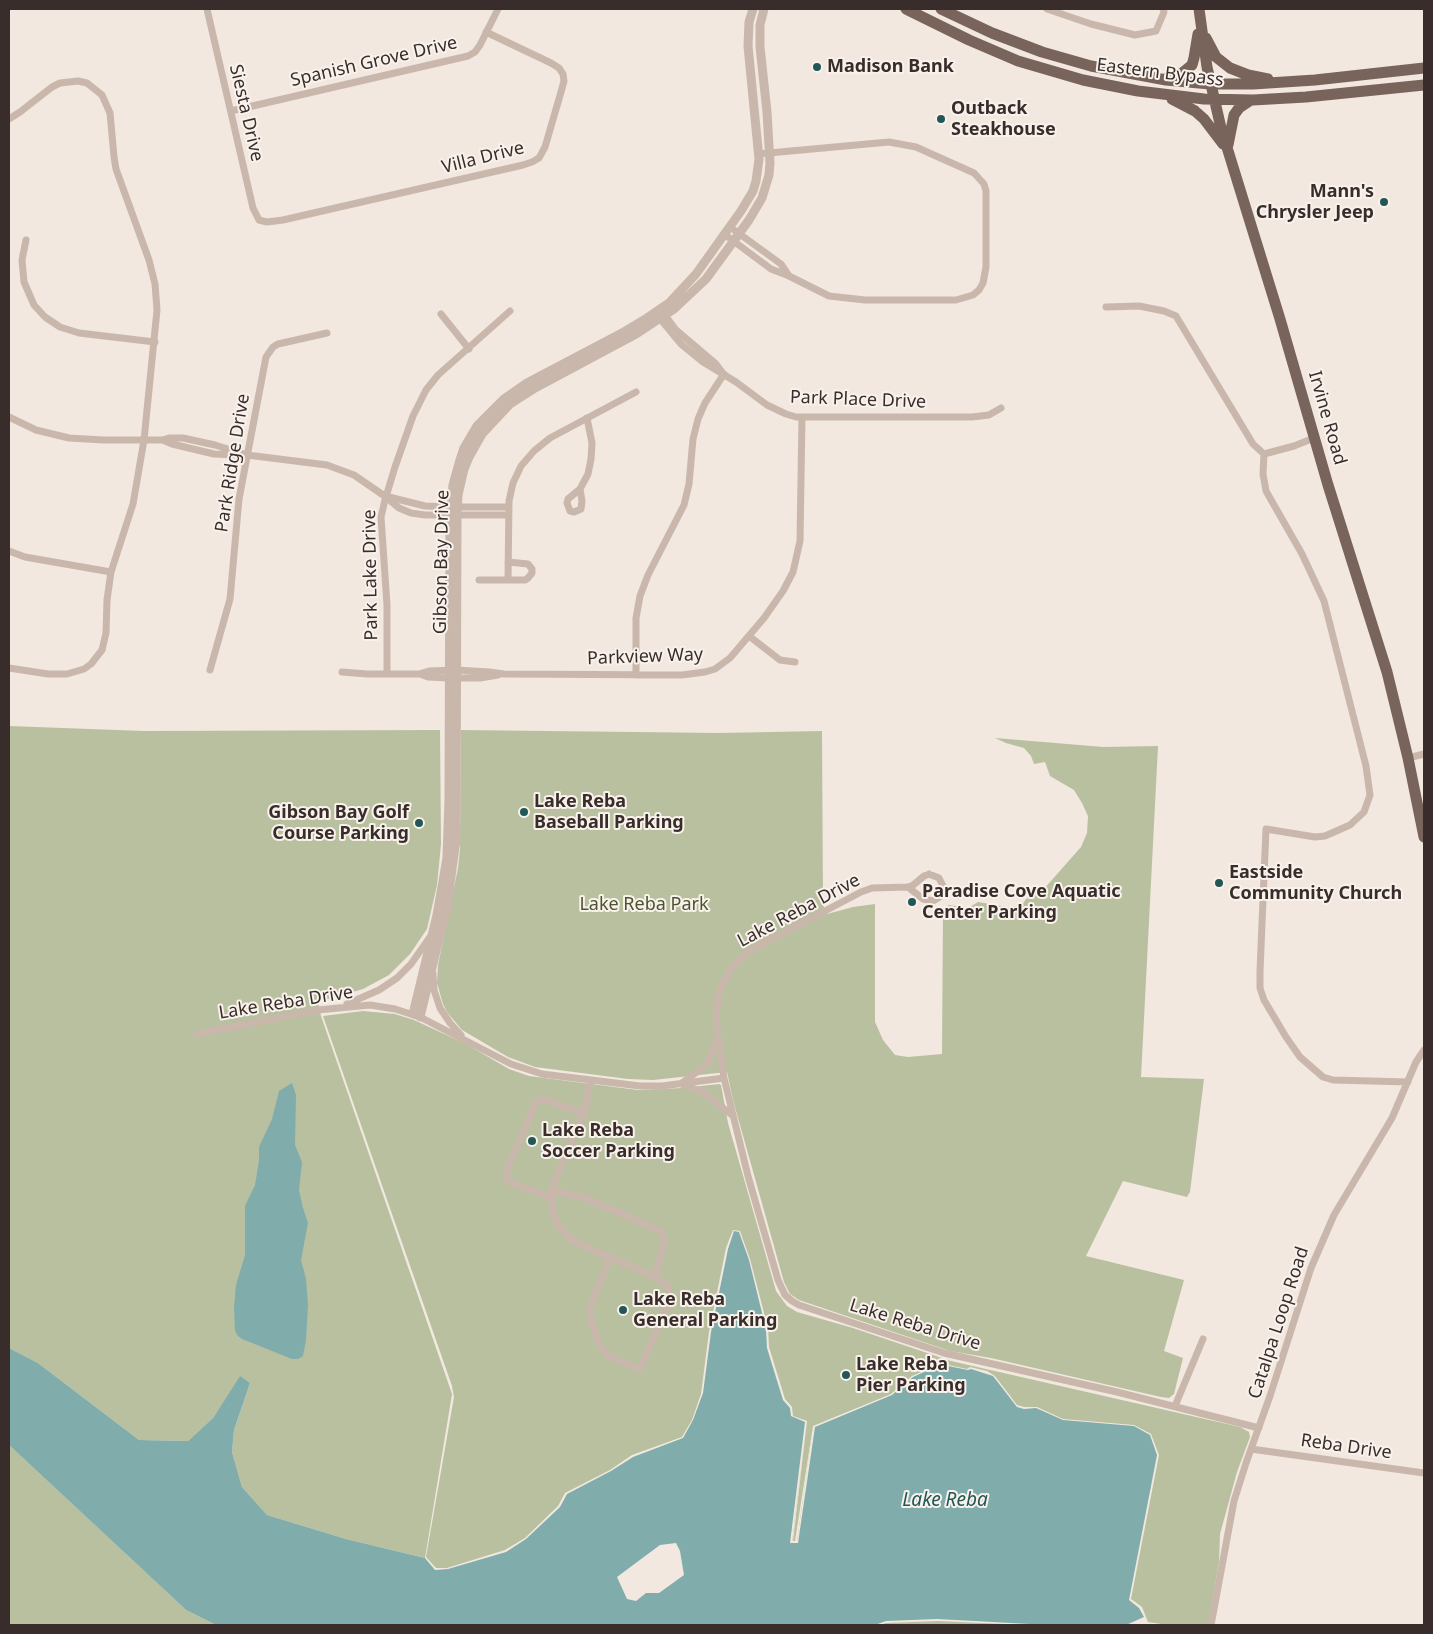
<!DOCTYPE html>
<style>
body{margin:0}
#map{position:relative;width:1433px;height:1634px;overflow:hidden;background:#f2e8df;font-family:"Noto Sans",sans-serif}
canvas{display:block}
.frame{position:absolute;inset:0;border:10px solid #382d2a;pointer-events:none}
</style>
<div id="map">
<canvas width="1433" height="1634"></canvas>
<div class="frame"></div>
</div>
<script>
const context = document.querySelector('canvas').getContext('2d');
context.lineJoin = 'round';
function paint(path, color) { context.fillStyle = color; context.fill(path, 'evenodd'); }
const toPath = rows => new Path2D(rows.map(r => 'M' + r).join(''));
function trace(path, color, width, dash) { context.strokeStyle = color; context.lineWidth = width; context.lineCap = dash ? 'butt' : 'round'; context.setLineDash(dash || []); context.stroke(path); }
function label(font, color, halo, rows, align = 'center') {
  context.font = font + ' "Noto Sans",sans-serif'; context.lineWidth = 4; context.setLineDash([]); context.textBaseline = 'middle'; context.strokeStyle = halo; context.fillStyle = color; for (const [text, x, y, turn = 0] of rows) {
    context.save(); context.translate(x, y); context.rotate((+turn || 0) * Math.PI / 180); context.textAlign = isNaN(turn) ? turn : align; if (halo) context.strokeText(text, 0, 0); context.fillText(text, 0, 0); context.restore();
  }
}
paint(toPath([
 [9,726,144,731,440,730,441,844,437,885,427,929,410,954,389,975,363,989,318,1002,321,1016,452,1394,425,1558,346,1539,267,1515,242,1487,232,1452,234,1430,250,1383,240,1377,213,1418,188,1441,139,1440,38,1363,9,1348],
 [461,730,719,733,822,731,823,905,827,914,853,907,875,904,875,1022,883,1040,895,1055,908,1057,942,1054,943,909,949,905,968,908,978,902,1008,907,1022,905,1026,899,1043,890,1081,847,1087,833,1088,816,1082,803,1074,790,1050,776,1045,762,1034,764,1031,756,1024,748,1006,743,995,738,1103,747,1158,746,1141,1077,1204,1079,1190,1192,1187,1197,1123,1181,1086,1256,1184,1280,1164,1351,1183,1358,1174,1394,1169,1398,1161,1397,991,1358,950,1351,799,1300,790,1294,784,1282,733,1100,727,1072,653,1080,628,1079,535,1067,508,1057,462,1030,447,1012,443,1004,437,983,438,965,458,868,460,849],
 [363,1011,395,1014,414,1020,466,1044,509,1069,529,1076,638,1090,682,1088,719,1084,721,1085,728,1123,776,1291,787,1306,797,1312,853,1328,951,1361,1240,1427,1249,1432,1250,1437,1237,1472,1220,1534,1219,1562,1208,1625,1168,1625,1148,1622,1142,1607,1131,1599,1159,1455,1151,1434,1134,1425,1063,1419,1037,1407,1024,1407,1017,1405,995,1376,987,1371,970,1367,967,1369,948,1365,935,1366,912,1376,891,1394,813,1426,797,1542,792,1542,807,1421,793,1416,792,1407,785,1399,769,1347,768,1328,750,1259,740,1231,733,1230,726,1248,709,1332,701,1394,692,1420,682,1437,632,1455,610,1470,565,1493,558,1506,525,1538,505,1550,447,1568,436,1568,426,1557,454,1397,452,1386,323,1016],
 [9,1445,186,1610,216,1625,9,1625],
 [938,1621,1026,1625,880,1625,886,1623]
]), '#b8c0a0');
paint(toPath([
 [292,1083,296,1095,295,1145,302,1162,299,1190,303,1208,308,1223,301,1260,306,1279,308,1305,306,1340,303,1356,298,1359,292,1359,242,1339,238,1336,235,1331,234,1307,236,1285,245,1255,245,1206,255,1185,259,1161,259,1147,272,1119,279,1091],
 [734,1231,739,1232,749,1260,766,1329,767,1348,783,1400,790,1408,791,1416,805,1422,790,1543,798,1543,815,1427,892,1395,913,1377,935,1367,948,1366,968,1370,971,1369,993,1376,1017,1407,1024,1409,1036,1408,1063,1420,1134,1426,1150,1435,1157,1455,1129,1600,1139,1608,1144,1617,1126,1625,1048,1625,937,1619,886,1621,875,1625,216,1625,186,1610,9,1445,9,1348,38,1363,139,1440,188,1441,213,1418,240,1376,250,1383,234,1430,232,1452,242,1487,267,1515,346,1539,425,1558,435,1570,448,1569,506,1552,526,1539,560,1507,567,1494,611,1471,633,1457,683,1438,693,1420,703,1393,711,1332,728,1249],
 [676,1543,680,1551,684,1575,659,1593,646,1593,636,1601,627,1599,617,1577,660,1545]
]), '#80adab');
paint(toPath([
 [807,1421,793,1541,795,1541,813,1426,797,1542,792,1542]
]), '#f2e8df');
trace(toPath([
 [207,9,253,208,259,220,267,222,283,220,523,165,532,162,539,158,545,147,561,92,564,81,563,74,559,68,551,63,486,32],
 [1047,9,1091,24,1135,35,1156,31,1164,12,1163,9],
 [231,111,468,56,475,52,480,45,498,9],
 [9,119,20,112,52,87,60,83,78,81,87,83,102,95,110,113,114,157,116,169,149,260,155,284,157,310,144,440,133,504,111,572,107,600,106,633,102,650,91,664,84,669,67,674,48,674,9,668],
 [730,227,781,264,789,276,829,296,865,300,956,300,973,295,979,290,983,283,986,267,986,191,984,184,974,173,916,147,889,142,758,154],
 [724,234,771,269,789,276],
 [26,240,22,260,24,282,34,305,45,317,60,327,79,333,155,342],
 [1106,307,1139,306,1164,311,1176,316,1253,444,1264,454,1294,446,1314,438],
 [662,311,676,330,716,364,722,372],
 [441,314,469,349],
 [657,315,681,344,703,362,736,382,767,405,786,414,796,417,972,417,989,415,1001,408],
 [9,417,36,430,69,438,103,440,163,440,169,438,183,438,215,445,247,455,327,465,354,475,386,497,399,508,411,513,425,515,508,515],
 [163,440,172,444,214,454,238,455],
 [1264,454,1263,474,1266,491,1302,554,1324,601,1366,766,1370,795,1364,812,1350,825,1325,836,1315,837,1266,829,1260,971,1260,988,1264,1000,1286,1037,1300,1057,1323,1077,1333,1080,1408,1082],
 [580,489,588,474,591,459,592,443,587,418],
 [580,489,582,501,581,509,574,512,570,511,567,503,568,499,580,489],
 [389,497,425,506,450,507,509,507],
 [9,551,25,557,111,572],
 [479,580,525,580,528,578,532,573,532,569,528,564,508,562],
 [508,580,509,501,513,483,521,466,534,451,550,438,636,392],
 [749,636,780,660,795,662],
 [210,670,230,599,239,499,266,357,273,347,278,344,327,333],
 [342,672,367,674,419,674,429,671,457,670,489,672,504,674,682,675,705,672,715,669,730,658,764,618,783,591,793,572,800,541,802,417],
 [387,674,387,605,381,517,385,500,395,467,413,416,426,390,438,375,510,311],
 [420,674,428,677,449,678,480,678,498,675],
 [636,675,636,618,640,596,648,575,684,505,689,484,693,439,698,419,705,403,724,374],
 [1408,758,1424,754],
 [929,874,939,878,943,886,941,896,933,901,923,899,908,887,912,886,924,876,929,874],
 [908,887,872,888,861,892,749,951,732,967,724,981,718,996,716,1021,724,1078,748,1176,778,1280,785,1295,792,1301,799,1305,944,1353,1117,1392,1259,1428],
 [433,974,434,990,440,1008,450,1023,461,1035],
 [347,1004,379,990,397,978,411,964,430,937],
 [196,1034,318,1010,370,1005,395,1009,420,1017,511,1064,542,1074,640,1086,662,1086,724,1078],
 [591,1081,584,1113,554,1182,552,1198,552,1209,557,1224,573,1241,655,1277,667,1285,669,1290,669,1303,640,1369,612,1358,606,1354,598,1342,591,1321,590,1307,610,1258],
 [683,1082,700,1070,709,1060,717,1039],
 [683,1085,703,1092,732,1115],
 [552,1191,586,1198,662,1232,664,1237,664,1243,655,1277],
 [552,1198,511,1183,507,1179,507,1169,536,1102,541,1099,546,1100,584,1113],
 [1175,1406,1203,1339],
 [1251,1449,1424,1473],
 [1211,1625,1234,1501,1246,1463,1270,1396,1311,1268,1334,1215,1392,1118,1416,1062,1424,1050]
]), '#c9b7ac', 7);
trace(toPath([
 [413,1014,437,915,447,858,449,799,450,515,453,485,460,460,464,448,477,426,504,399,527,383,622,333,647,318,669,303,696,274,741,211,753,191,756,181,759,159,748,46,749,22,753,9],
 [420,1017,447,906,456,840,457,515,458,495,464,469,469,457,482,434,510,404,535,388,636,334,674,309,706,279,749,220,762,198,769,175,770,163,767,112,760,47,760,25,764,9]
]), '#c9b7ac', 9);
trace(toPath([
 [906,9,969,40,1018,61,1083,80,1138,91,1204,99,1253,100,1306,97,1424,85],
 [941,9,992,33,1042,52,1091,66,1166,80,1210,84,1253,84,1315,80,1424,68],
 [1199,9,1207,67,1221,128,1280,319,1328,485,1387,672,1408,758,1424,837],
 [1206,38,1216,57,1230,68,1248,75,1268,79],
 [1168,77,1181,74,1192,65,1194,58,1198,34],
 [1172,99,1195,111,1204,119,1223,144],
 [1228,145,1234,115,1239,108,1251,100]
]), '#79645c', 11);
for (const [x, y, r, color] of [
 [817,67,5,"#225756"],
 [941,119,5,"#225756"],
 [1384,202,5,"#225756"],
 [524,812,5,"#225756"],
 [419,823,5,"#225756"],
 [1219,883,5,"#225756"],
 [912,902,5,"#225756"],
 [532,1141,5,"#225756"],
 [623,1310,5,"#225756"],
 [846,1375,5,"#225756"]
]) { const dot = new Path2D(); dot.arc(x, y, r, 0, 2 * Math.PI); context.fillStyle = color; context.fill(dot); trace(dot, '#f9f2ec', 2); }
label('18px', '#382d2a', '#f9f2ec', [
 ["Spanish Grove Drive",374,62,-13],
 ["Eastern Bypass",1160,73,7],
 ["Siesta Drive",246,113,77],
 ["Villa Drive",483,158,-14],
 ["Park Place Drive",858,400,2],
 ["Irvine Road",1327,418,74],
 ["Park Ridge Drive",233,463,-81],
 ["Gibson Bay Drive",442,562,-89],
 ["Park Lake Drive",371,575,-91],
 ["Parkview Way",645,657,-2],
 ["Lake Reba Drive",799,911,-28],
 ["Lake Reba Drive",286,1003,-9],
 ["Catalpa Loop Road",1279,1323,-72],
 ["Lake Reba Drive",915,1325,17],
 ["Reba Drive",1346,1447,8]
]);
label('bold 18px', '#382d2a', '#f9f2ec', [
 ["Madison Bank",827,67],
 ["Outback",951,109],
 ["Steakhouse",951,130],
 ["Mann's",1374,192,"right"],
 ["Chrysler Jeep",1374,213,"right"],
 ["Lake Reba",534,802],
 ["Baseball Parking",534,823],
 ["Gibson Bay Golf",409,813,"right"],
 ["Course Parking",409,834,"right"],
 ["Eastside",1229,873],
 ["Community Church",1229,894],
 ["Paradise Cove Aquatic",922,892],
 ["Center Parking",922,913],
 ["Lake Reba",542,1131],
 ["Soccer Parking",542,1152],
 ["Lake Reba",633,1300],
 ["General Parking",633,1321],
 ["Lake Reba",856,1365],
 ["Pier Parking",856,1386]
], 'left');
label('18px', '#4a552f', '#f9f2ec', [
 ["Lake Reba Park",644,905]
]);
label('italic 19px', '#225756', '#f9f2ec', [
 ["Lake Reba",945,1501]
]);
</script>
